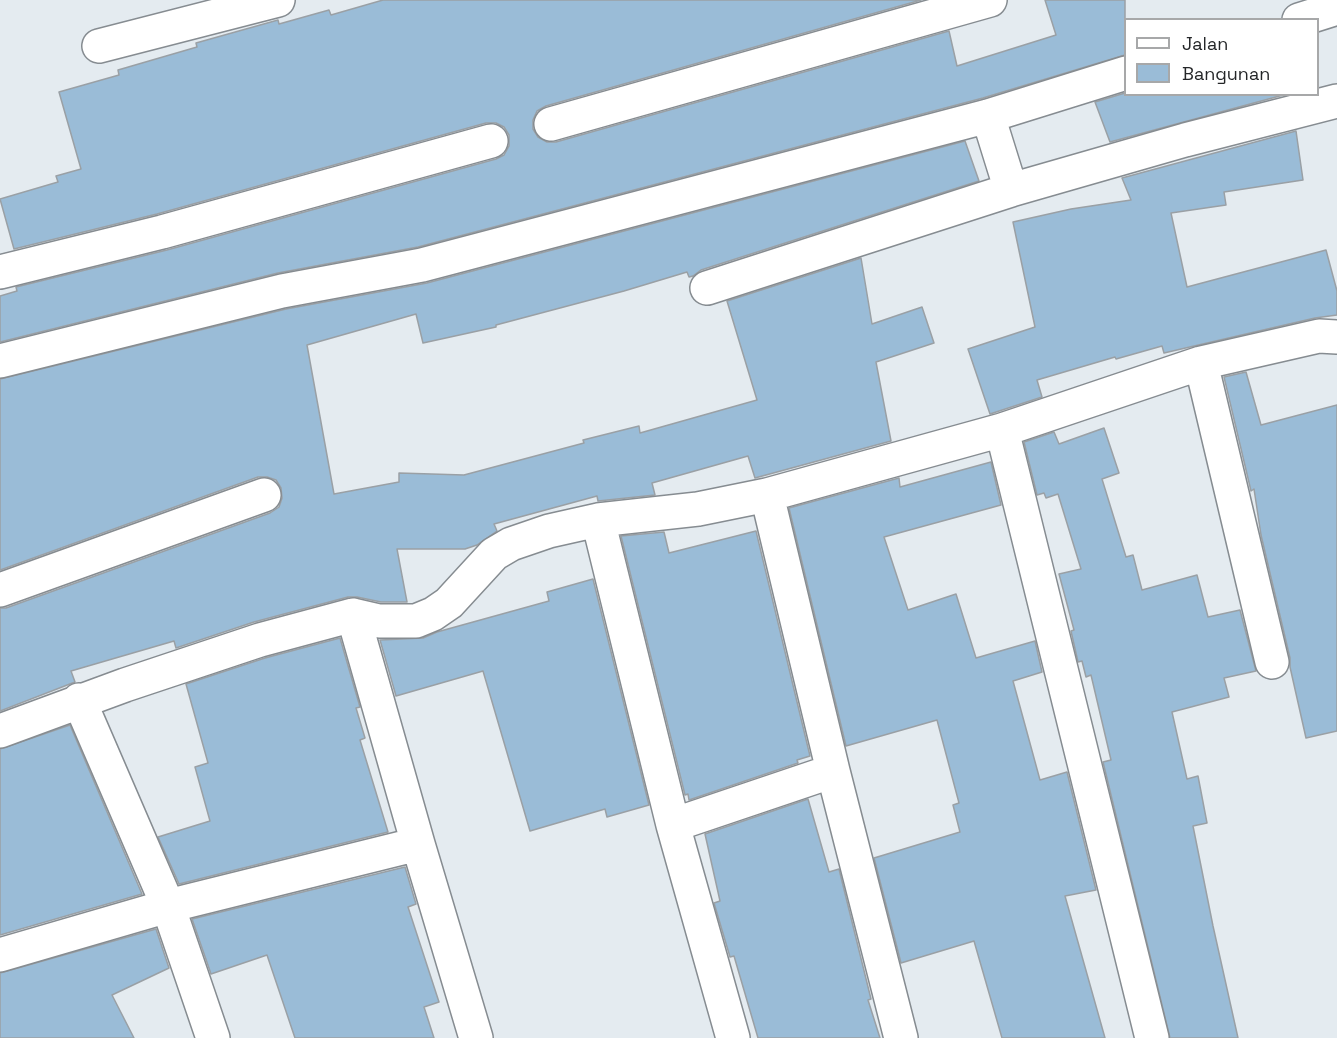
<!DOCTYPE html>
<style>
body{margin:0}
#map{position:relative;width:1337px;height:1038px;overflow:hidden;background:#e4ebf0;font-family:"Space Grotesk",sans-serif}
canvas{display:block}
.legend{position:absolute;left:1124px;top:18px;width:195px;height:78px;box-sizing:border-box;background:#fff;border:2px solid #a7a8a9;margin:0;padding:8px 10px;list-style:none;font-size:18px;color:#242628}
.legend li{display:flex;align-items:center;gap:12px;height:30px}
.legend b{width:30px;border:2px solid #a7a8a9}
</style>
<div id="map">
<canvas width="1337" height="1038"></canvas>
<ul class="legend">
<li><b style="height:8px;background:#fff"></b>Jalan</li>
<li><b style="height:16px;background:#9abcd7"></b>Bangunan</li>
</ul>
</div>
<script>
const context = document.querySelector('canvas').getContext('2d');
context.lineJoin = 'round';
function paint(path, color) { context.fillStyle = color; context.fill(path, 'evenodd'); }
const toPath = rows => new Path2D(rows.map(r => 'M' + r).join(''));
function trace(path, color, width, dash) { context.strokeStyle = color; context.lineWidth = width; context.lineCap = dash ? 'butt' : 'round'; context.setLineDash(dash || []); context.stroke(path); }
const building = toPath([
 [383,0,921,0,546,106,537,111,533,120,533,129,538,137,547,142,556,142,949,31,957,66,1056,35,1045,0,1125,0,1125,55,983,98,418,247,278,273,0,342,0,296,17,291,16,287,167,250,496,159,504,155,509,146,509,135,504,127,496,123,486,123,157,214,14,249,0,199,58,182,56,176,81,169,59,92,119,75,118,70,197,47,196,43,278,20,279,24,329,10,331,15,383,0],
 [1125,93,1125,94,1287,94,1110,142,1095,102,1125,93],
 [1296,131,1303,180,1224,192,1226,205,1171,213,1187,287,1326,250,1337,291,1337,315,1315,318,1164,353,1162,346,1116,359,1115,357,1037,380,1042,397,990,414,968,349,1035,327,1013,222,1071,209,1131,200,1122,178,1296,131],
 [965,141,979,181,701,270,693,276,689,277,687,272,624,291,496,325,496,327,423,343,416,314,307,345,334,494,399,482,399,473,464,475,584,443,583,440,639,426,640,433,757,400,727,301,861,258,872,324,922,307,934,343,876,362,891,441,755,478,748,456,652,483,655,495,598,501,597,496,494,524,497,531,477,545,465,549,397,549,407,602,381,602,357,597,348,597,254,622,176,648,174,641,71,671,75,682,0,711,0,608,6,608,270,513,279,507,282,498,281,488,276,480,267,477,258,477,0,570,0,379,286,309,427,283,965,141],
 [1246,372,1261,425,1337,405,1337,731,1306,738,1290,667,1290,658,1261,535,1254,489,1251,491,1224,377,1246,372],
 [1104,428,1119,473,1102,479,1126,557,1133,555,1142,590,1197,575,1208,617,1240,610,1256,671,1224,678,1229,697,1172,712,1187,779,1198,776,1207,823,1193,826,1213,926,1238,1038,1170,1038,1103,762,1111,760,1091,675,1086,677,1082,661,1078,662,1071,631,1074,630,1059,574,1081,569,1058,494,1046,498,1044,493,1037,495,1024,442,1054,432,1059,444,1104,428],
 [991,462,1001,505,884,537,908,610,956,594,976,658,1035,641,1042,672,1013,681,1040,780,1067,772,1096,890,1065,896,1105,1038,1002,1038,974,941,901,963,874,858,960,832,953,805,959,803,937,720,846,746,789,508,899,478,900,487,991,462],
 [756,531,810,756,797,760,798,763,689,800,688,794,685,795,621,536,664,532,669,553,756,531],
 [593,579,649,805,607,817,605,809,530,831,483,671,396,696,380,640,423,638,437,632,549,601,547,592,593,579],
 [340,638,360,707,356,708,365,738,360,740,388,832,179,884,158,837,210,821,195,767,208,763,186,684,265,658,340,638],
 [70,725,142,894,0,935,0,749,70,725],
 [808,799,829,872,839,869,871,999,868,1000,880,1038,758,1038,734,956,730,957,714,903,720,901,705,834,808,799],
 [405,867,416,904,408,907,439,1002,424,1007,434,1038,295,1038,267,955,211,974,192,919,405,867],
 [156,929,169,968,112,995,134,1038,0,1038,0,973,156,929]
]);
paint(building, '#9abcd7');
trace(building, '#9aa0a5', 1.5);
const minor = toPath([
 [1299,20,1337,8],
 [99,46,278,0],
 [551,124,990,0],
 [1011,190,1185,140,1337,101],
 [0,272,162,232,491,141],
 [707,288,1011,190,988,116],
 [0,361,282,291,422,265,988,116,1126,73],
 [1201,363,1272,662],
 [1002,430,1152,1038],
 [767,495,833,771,901,1038],
 [598,520,673,825,733,1038],
 [0,590,264,495],
 [353,615,418,844,476,1038],
 [79,700,168,906,213,1038],
 [0,731,125,685,260,640,353,615,379,621,416,621,433,614,449,603,494,554,511,544,549,531,598,520,698,509,767,495,1002,430,1201,363,1319,336,1337,337],
 [673,825,833,771],
 [0,955,168,906,418,844]
]);
trace(minor, '#868c91', 36);
trace(minor, '#fff', 33);
</script>
